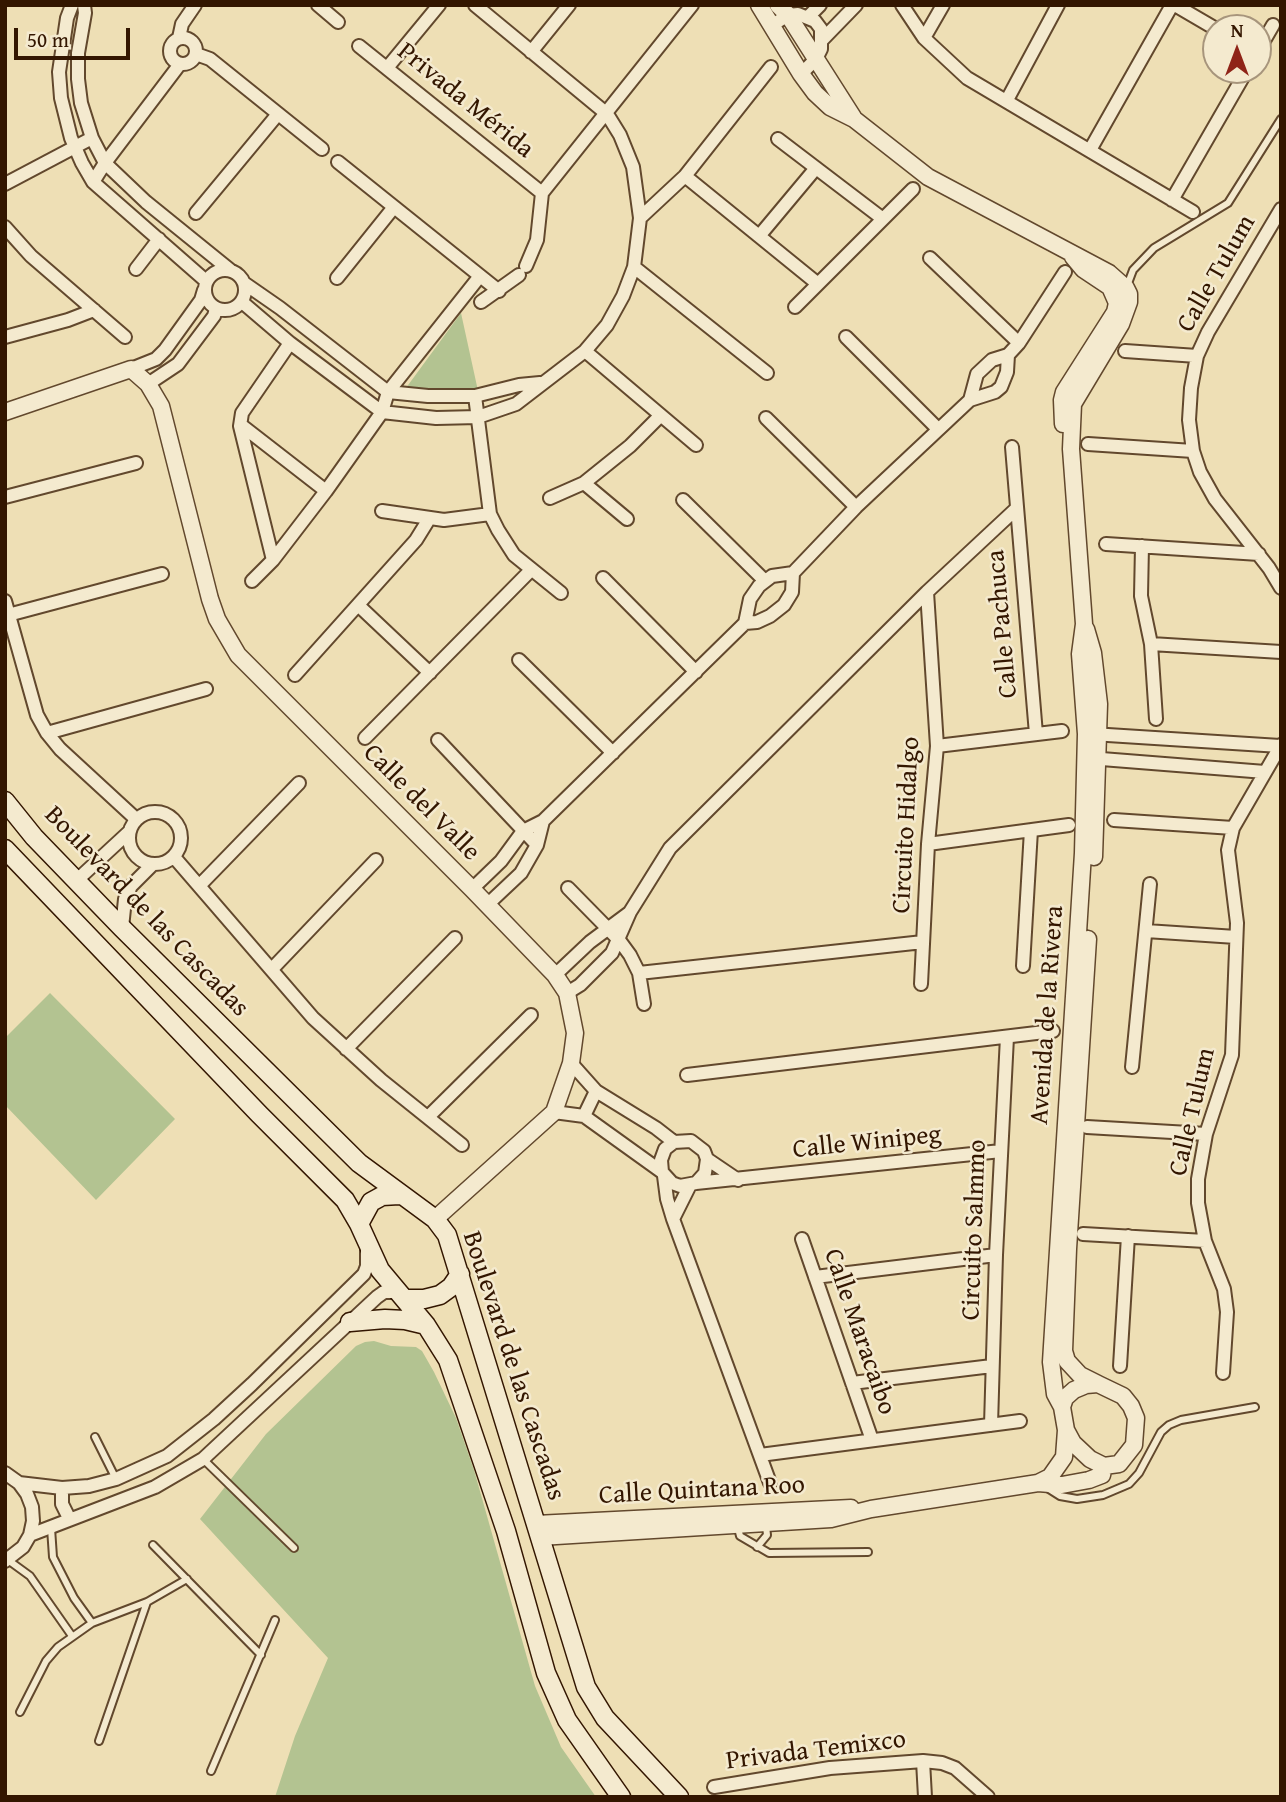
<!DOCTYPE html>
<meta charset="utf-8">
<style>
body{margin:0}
#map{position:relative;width:1286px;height:1802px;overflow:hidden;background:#eedfb5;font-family:"Gentium Book Plus",serif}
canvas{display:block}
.frame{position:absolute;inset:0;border:7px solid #331600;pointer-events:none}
.north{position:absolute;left:1202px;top:14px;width:70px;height:70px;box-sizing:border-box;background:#f4eacf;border:2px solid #a7957c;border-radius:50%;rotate:0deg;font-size:19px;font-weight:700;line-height:28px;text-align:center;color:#331600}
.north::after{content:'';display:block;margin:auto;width:24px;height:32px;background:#8f2418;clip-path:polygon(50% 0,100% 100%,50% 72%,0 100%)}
.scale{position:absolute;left:14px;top:28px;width:116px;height:32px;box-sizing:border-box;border:4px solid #331600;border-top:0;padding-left:9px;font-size:21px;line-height:24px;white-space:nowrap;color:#331600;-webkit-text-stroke:5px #f4eacf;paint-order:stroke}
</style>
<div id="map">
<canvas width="1286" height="1802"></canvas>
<div class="frame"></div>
<div class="north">N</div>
<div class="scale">50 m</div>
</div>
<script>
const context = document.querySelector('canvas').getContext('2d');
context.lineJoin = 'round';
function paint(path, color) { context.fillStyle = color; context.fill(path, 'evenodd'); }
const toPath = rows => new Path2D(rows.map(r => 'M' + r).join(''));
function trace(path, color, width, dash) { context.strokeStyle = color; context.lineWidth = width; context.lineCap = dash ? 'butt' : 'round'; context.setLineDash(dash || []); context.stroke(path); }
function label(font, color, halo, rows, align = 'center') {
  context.font = font + ' "Gentium Book Plus",serif'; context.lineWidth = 5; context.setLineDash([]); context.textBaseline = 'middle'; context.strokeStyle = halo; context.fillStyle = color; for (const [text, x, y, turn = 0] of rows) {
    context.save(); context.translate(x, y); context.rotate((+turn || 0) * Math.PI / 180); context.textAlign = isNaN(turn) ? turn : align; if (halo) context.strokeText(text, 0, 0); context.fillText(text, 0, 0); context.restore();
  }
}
paint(toPath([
 [461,313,480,400,403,392],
 [50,993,175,1119,96,1200,5,1105,5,1038],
 [374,1341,391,1346,416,1347,422,1351,434,1372,456,1418,474,1470,535,1686,561,1747,596,1797,275,1797,295,1736,328,1658,200,1519,266,1434,356,1346,365,1342]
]), '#b3c391');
trace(toPath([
 [1280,1797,1281,1796]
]), '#72796d', 4.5);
const service = toPath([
 [1127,286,1133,270,1154,248,1228,203,1281,119],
 [95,1437,116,1479],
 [203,1459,294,1548],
 [1049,1489,1060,1496,1077,1499,1103,1495,1129,1484,1139,1473,1161,1432,1169,1425,1181,1420,1255,1407],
 [737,1524,740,1536,769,1553,868,1552],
 [51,1528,53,1557,74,1598,92,1623],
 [153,1545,261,1655],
 [757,1547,767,1535,766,1526],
 [8,1560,30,1576,72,1636],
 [20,1712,46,1661,58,1647,92,1623,147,1602,187,1579],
 [99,1741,147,1602],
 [211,1771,275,1620]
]);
const minor = toPath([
 [72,5,67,18,59,72,61,98,71,138,82,163,93,182,206,281],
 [84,5,85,13,78,53,78,79,81,103,92,138,105,163,146,202,230,270],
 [318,5,338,22],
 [902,5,924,38,967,78,1193,212],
 [1175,5,1216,29],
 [808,17,820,5],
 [771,26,788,15,798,14,815,21,821,29,821,49,816,59,801,74],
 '170 51a13 13 0 1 1 26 0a13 13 0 1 1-26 0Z',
 [179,38,182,24,195,5],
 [924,38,943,5],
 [823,39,856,5],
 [359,46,542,193],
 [1258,51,1273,25],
 [531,52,569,5],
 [196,54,210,59,322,149],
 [387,68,439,5],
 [1007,100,1058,5],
 [778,139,883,219],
 [1090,150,1172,5],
 [338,162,499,291],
 [685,176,818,284],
 [93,182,105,163,180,64],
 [5,184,92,138],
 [1172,200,1247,70],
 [1281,209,1208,332,1197,356,1191,388,1189,420,1193,451,1200,472,1215,499,1269,568,1281,588],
 [196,213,278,114],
 [640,218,685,176,771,67],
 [5,227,31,256,125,337],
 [760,235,816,168],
 [930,258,1019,343],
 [526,266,537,240,542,193,692,5],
 [634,267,767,373],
 [136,269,159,239],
 '205 290a20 20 0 1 1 40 0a20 20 0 1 1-40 0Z',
 [337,278,394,207],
 [244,283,280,308,388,392,428,396,475,396,519,385,540,383],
 [242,302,290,343,382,412,436,418,478,417,516,404,585,351,607,325,623,296,634,267,640,218,633,167,620,135,607,114,475,5],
 [481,302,519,275],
 [795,307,913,189],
 [5,337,68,320,94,310],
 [846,337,937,428],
 [585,351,696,445],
 [1125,351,1197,356],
 [131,369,156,359,165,350,201,300,204,290],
 [148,384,178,364,214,316,216,309],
 [475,396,490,514,498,530,514,555,561,593],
 [970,400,977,374,992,360,1008,355,1019,343,1065,272],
 [766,418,856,507],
 [241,425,326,491,382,412,388,392,480,276],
 [1088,444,1193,451],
 [1012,447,1036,734],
 [584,483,627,519],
 [5,497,136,463],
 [550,498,584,483,630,446,660,416],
 [683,500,765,581],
 [382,511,444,520,490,514],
 [1106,544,1259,554],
 [1142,546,1141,596,1151,644,1156,719],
 [273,560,240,426,242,413,290,343],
 [603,578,696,672],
 [252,581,273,560,326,491],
 [5,601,37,715,47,733,60,749,136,819],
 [358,605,430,673],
 [8,615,162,574],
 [745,623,750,599,759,586,772,576,793,573],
 [1151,644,1281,652],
 [519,660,613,753],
 [295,675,416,540,429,519],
 [47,733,206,689],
 [1092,734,1280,746],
 [365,738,531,570],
 [438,740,537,845],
 [937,746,1062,731],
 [1089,758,1265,772],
 '129 838a26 26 0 1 1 52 0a26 26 0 1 1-52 0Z',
 [1114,820,1233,828],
 [928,844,1069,825],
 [174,857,313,1018,381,1080,462,1145],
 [76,881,129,832],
 [199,886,299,783],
 [568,888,619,940,630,955,639,973,644,1004],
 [472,889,501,861,523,831,543,821,745,623,757,622,770,616,784,605,792,592,793,573,856,507,970,400,995,392,1001,387,1007,372,1008,355],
 [487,905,521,873,537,845,543,821],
 [122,928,125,899,131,886,153,864],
 [1146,931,1236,937],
 [1023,966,1031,830],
 [272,969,376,860],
 [639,973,923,942],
 [555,975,590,942,629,913],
 [921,984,928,844,937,746,927,592],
 [567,993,580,985,612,953,630,912,670,848,927,592,1016,509],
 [346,1049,455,938],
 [571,1063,596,1091,656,1128,674,1142],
 [1132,1067,1150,884],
 [687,1075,1053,1031],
 [554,1112,584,1116,662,1172,672,1183,680,1186,696,1183,705,1173,707,1159,704,1151,691,1141,674,1142,665,1149,661,1160,662,1172],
 [584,1116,596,1091],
 [428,1117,531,1015],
 [1087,1127,1206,1134],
 [707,1159,738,1180],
 [664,1176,667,1199,673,1219,770,1483],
 [696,1183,1001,1151],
 [673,1219,690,1185],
 [1083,1234,1205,1241],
 [802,1239,872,1440],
 [815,1277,996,1255],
 [1120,1366,1128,1236],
 [1223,1373,1227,1312,1224,1289,1205,1241,1198,1203,1198,1179,1206,1134,1232,1055,1237,923,1228,850,1233,828,1281,745],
 [852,1383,992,1366],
 [991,1425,996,1255,1007,1037],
 [760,1455,1020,1421],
 [5,1473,19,1483,27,1494,32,1507,33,1521,30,1535,23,1547,5,1561],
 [19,1483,62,1488,89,1486,116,1479,167,1456,214,1419,252,1384,364,1274,367,1266,367,1247],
 [62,1488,62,1504,69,1518],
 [30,1535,155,1487,203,1459,377,1297,384,1292,397,1292],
 [923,1761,925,1797],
 [714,1787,830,1768,923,1761,942,1763,955,1768,988,1797]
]);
const tertiary = toPath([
 [759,5,801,74,815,93,830,107,854,119,928,177,1109,273,1126,288,1129,294,1129,302,1121,324,1073,404,1071,449,1084,624,1080,654,1086,734,1083,853,1051,1362,1055,1394,1062,1407],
 [778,5,788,15,853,117],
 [5,412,131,369,148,384,161,406,210,599,217,619,238,655,472,889,555,975,567,993,575,1033,571,1063,554,1112,435,1219],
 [1063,424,1062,400,1064,392,1115,312,1117,303,1110,287,1083,269,1073,257],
 [1086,629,1093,653,1099,704,1094,857],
 [1088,939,1068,1249,1064,1351,1067,1361,1080,1375,1098,1384],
 [1098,1384,1123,1396,1131,1406,1136,1418,1134,1445,1119,1464,1104,1466,1090,1459,1073,1443,1066,1430,1062,1407,1065,1398,1074,1390,1086,1385,1098,1384],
 [1038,1483,1062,1485,1089,1480,1102,1475,1104,1466],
 [536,1524,851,1508],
 [540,1537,831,1519,871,1509,1038,1483,1050,1477,1064,1457,1066,1430]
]);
const secondary = toPath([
 [5,801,34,837,122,928,359,1163,435,1219,447,1235,586,1687,605,1718,679,1797],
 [5,849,259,1114,345,1200,359,1224,380,1270,426,1325,448,1360,506,1531,546,1673,567,1720,621,1797],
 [359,1224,371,1202,382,1196,399,1195],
 [406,1299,424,1299,440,1295,451,1287,460,1274],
 [350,1322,385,1319,405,1320,426,1325]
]);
trace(service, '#62482d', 10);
trace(minor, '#62482d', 16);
trace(tertiary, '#62482d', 19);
trace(secondary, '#331600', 21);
trace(service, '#f4eacf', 6);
trace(minor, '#f4eacf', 12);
trace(tertiary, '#f4eacf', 16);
trace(secondary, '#f4eacf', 18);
label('26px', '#331600', '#f4eacf', [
 ["Privada Mérida",465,101,39],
 ["Calle Tulum",1217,274,-60],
 ["Calle Pachuca",1003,624,-95],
 ["Calle del Valle",421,803,45],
 ["Circuito Hidalgo",907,825,-87],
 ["Boulevard de las Cascadas",146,912,46],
 ["Avenida de la Rivera",1048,1015,-86],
 ["Calle Tulum",1193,1112,-77],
 ["Calle Winipeg",867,1143,-6],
 ["Circuito Salmmo",975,1230,-88],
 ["Calle Maracaibo",859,1332,71],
 ["Boulevard de las Cascadas",513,1366,72],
 ["Calle Quintana Roo",702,1491,-3],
 ["Privada Temixco",816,1751,-7]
]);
</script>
